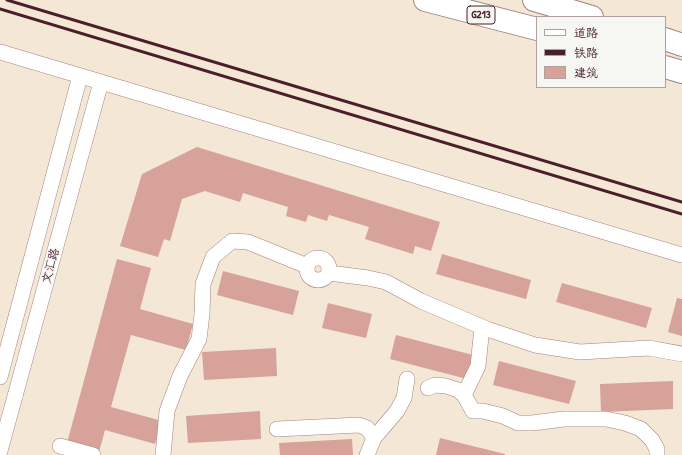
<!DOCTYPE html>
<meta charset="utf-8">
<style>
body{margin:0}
#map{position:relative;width:682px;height:455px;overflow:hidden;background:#f4e7d5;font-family:"Patrick Hand","LXGW WenKai TC",sans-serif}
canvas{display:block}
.legend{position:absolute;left:536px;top:16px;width:130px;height:72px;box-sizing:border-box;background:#f6f6f2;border:1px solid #b1a0a2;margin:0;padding:5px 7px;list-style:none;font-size:12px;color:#4a1f2b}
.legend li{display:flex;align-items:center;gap:8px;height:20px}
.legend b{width:20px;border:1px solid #b1a0a2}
</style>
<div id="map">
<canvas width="682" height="455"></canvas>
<ul class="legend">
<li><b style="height:5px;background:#fff"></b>道路</li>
<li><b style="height:5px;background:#4a1f2b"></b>铁路</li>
<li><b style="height:11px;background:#d6a29a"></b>建筑</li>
</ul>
</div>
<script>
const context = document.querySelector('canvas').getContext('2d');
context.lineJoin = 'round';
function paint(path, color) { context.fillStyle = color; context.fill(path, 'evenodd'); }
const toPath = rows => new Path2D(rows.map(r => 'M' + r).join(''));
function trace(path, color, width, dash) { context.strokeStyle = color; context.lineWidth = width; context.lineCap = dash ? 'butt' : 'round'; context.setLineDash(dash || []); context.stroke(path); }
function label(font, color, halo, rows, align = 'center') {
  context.font = font + ' "Patrick Hand","LXGW WenKai TC",sans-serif'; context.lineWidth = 3; context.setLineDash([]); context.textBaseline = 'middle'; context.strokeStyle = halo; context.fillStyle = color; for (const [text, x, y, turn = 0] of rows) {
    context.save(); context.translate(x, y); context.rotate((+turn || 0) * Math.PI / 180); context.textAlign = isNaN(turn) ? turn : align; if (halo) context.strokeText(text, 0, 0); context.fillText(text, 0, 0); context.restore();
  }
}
paint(toPath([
 [197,147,440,222,431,251,415,246,413,254,365,239,369,227,329,215,327,221,308,215,306,222,286,216,288,207,243,193,240,202,205,191,182,199,170,241,164,239,158,257,120,246,142,174],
 [442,254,531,280,526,299,436,274],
 [117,259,151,268,140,309,193,324,186,350,131,335,111,407,162,421,155,444,105,430,99,452,67,443],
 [223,271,299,291,293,315,217,295],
 [562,283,652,308,646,328,556,302],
 [677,298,682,299,682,336,668,332],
 [328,303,372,314,366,338,322,328],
 [396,335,473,355,467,379,390,359],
 [276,348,277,376,204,380,202,352],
 [499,361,576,381,569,404,493,385],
 [673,381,673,409,601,412,600,384],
 [260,411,261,439,188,443,186,416],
 [440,438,505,454,505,455,436,455],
 [352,439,353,455,280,455,279,443]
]), '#d6a29a');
const minor = toPath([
 [0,52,682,255],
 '307 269a11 11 0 1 1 22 0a11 11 0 1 1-22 0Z',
 [329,273,368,278,386,282,421,301,487,329,535,345,580,352,649,348,682,354],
 [0,377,80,76],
 [428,388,435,385,446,386,458,390,464,395,473,411,483,411,503,416,518,423,532,423,564,419,606,419,625,423,641,429,652,440,657,449,657,455],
 [464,395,478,366,482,327],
 [277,429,359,425,367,428,374,438],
 [60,446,93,455],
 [0,451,101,82],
 [163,455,167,411,180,376,199,339,202,314,203,284,213,257,232,241,248,242,307,266],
 [367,455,374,438,397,411,404,398,407,379]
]);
const highway = toPath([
 [425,0,537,29],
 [534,0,592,17],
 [665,39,682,45],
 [665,67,682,72]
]);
trace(minor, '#9f8380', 16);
trace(highway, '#9f8380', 24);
trace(minor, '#fff', 15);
trace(highway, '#fff', 22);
trace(toPath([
 [7,0,682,202],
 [0,9,682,214]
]), '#4a1f2b', 3);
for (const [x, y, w] of [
 [481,15,28]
]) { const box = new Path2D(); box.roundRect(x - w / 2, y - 9, w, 18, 3); context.fillStyle = '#f6f6f2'; context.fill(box); trace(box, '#4a1f2b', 1); }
label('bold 11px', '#4a1f2b', null, [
 ["G213",481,15]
]);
label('12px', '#4a1f2b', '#f6f6f2', [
 ["文汇路",51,266,-75]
]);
</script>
